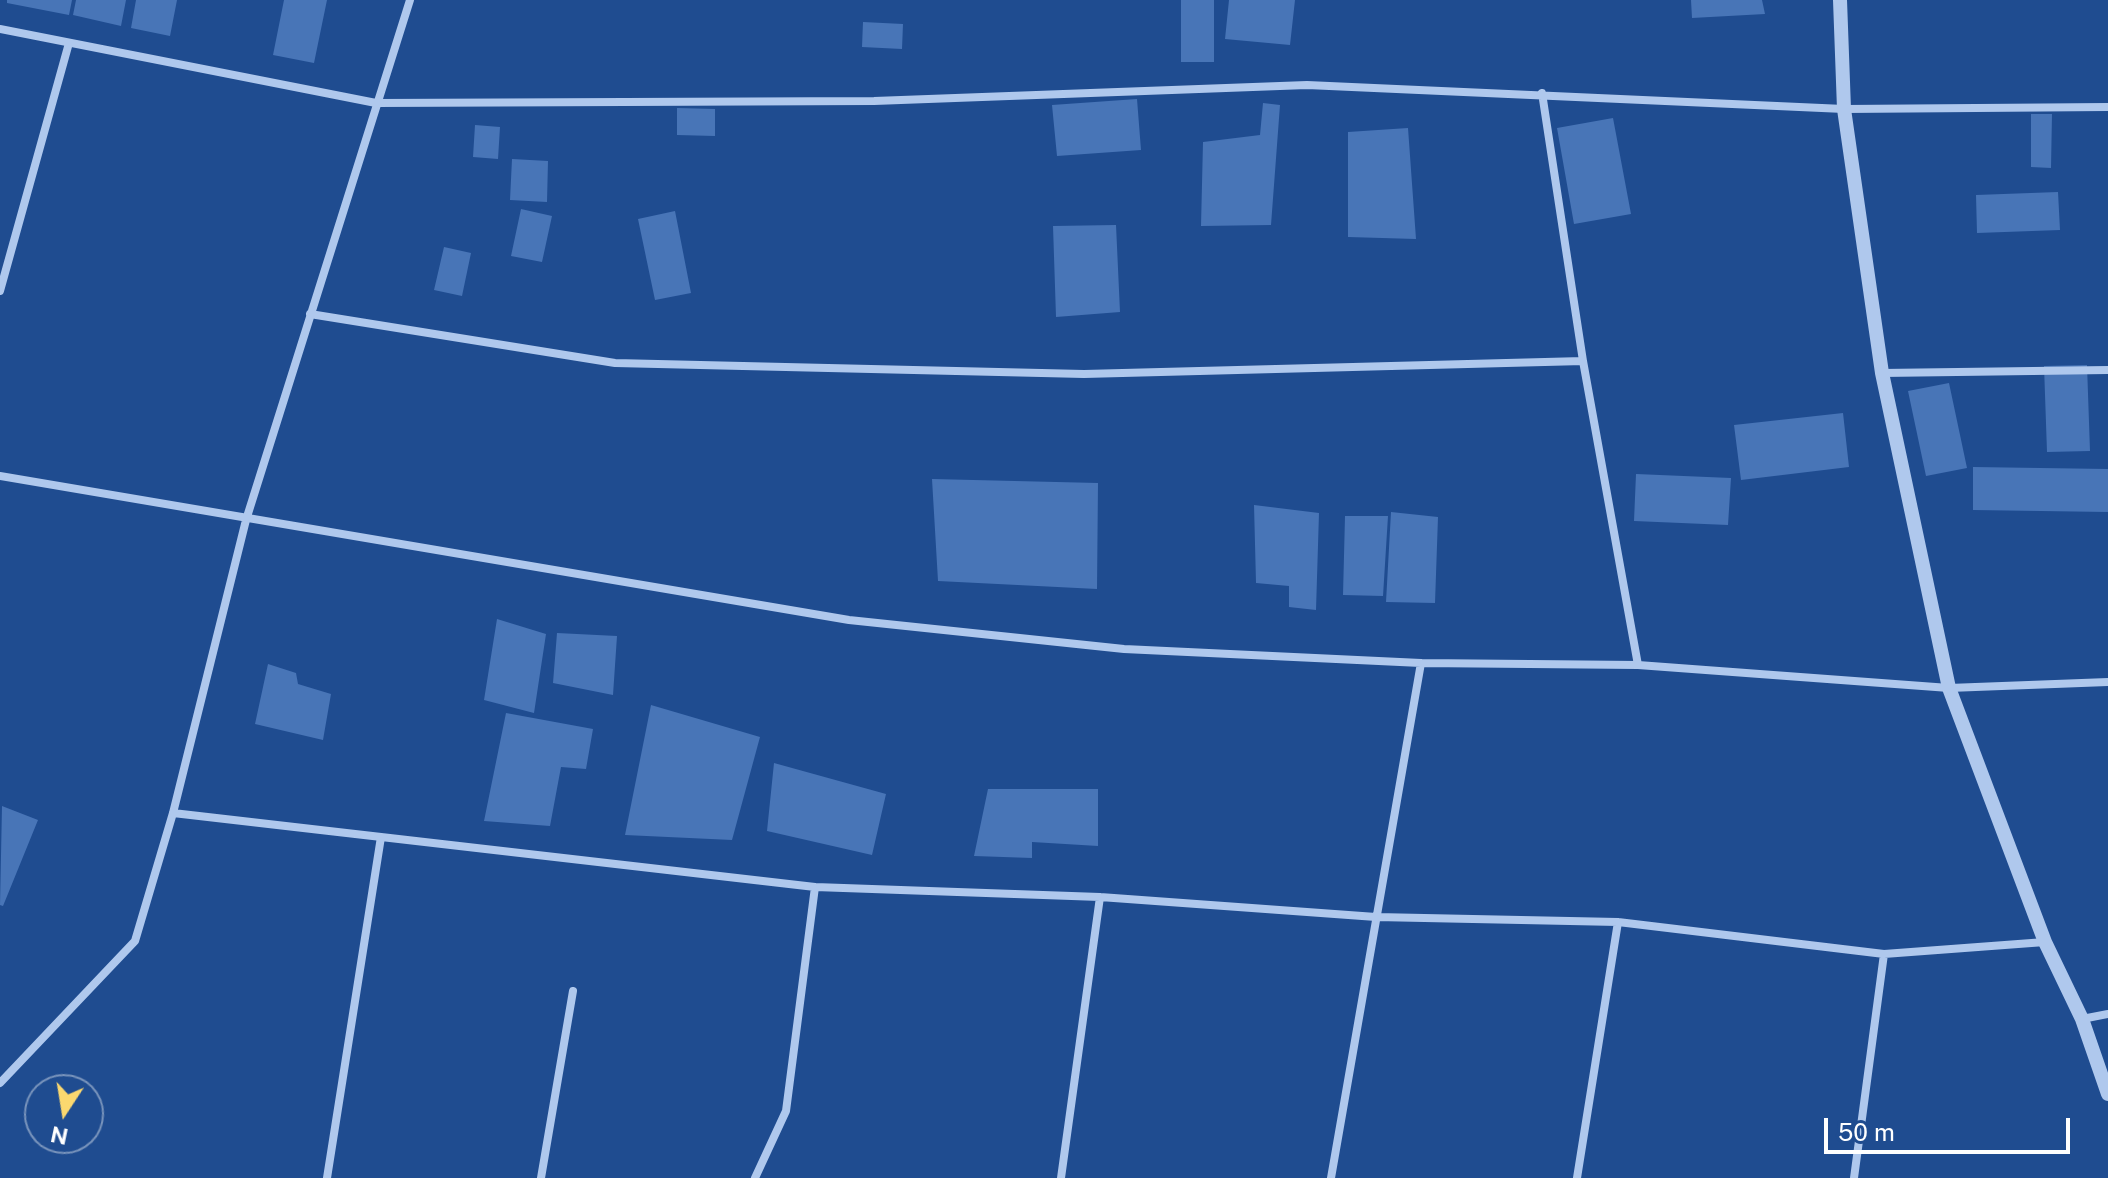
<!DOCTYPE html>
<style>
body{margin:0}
#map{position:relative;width:2108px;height:1178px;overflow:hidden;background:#1f4c90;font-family:"Public Sans",sans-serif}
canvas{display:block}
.north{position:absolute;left:24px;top:1074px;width:80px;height:80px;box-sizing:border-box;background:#1f4c90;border:2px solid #7994bc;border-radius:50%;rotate:192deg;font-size:22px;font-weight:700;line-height:32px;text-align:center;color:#fff}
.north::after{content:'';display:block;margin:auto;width:28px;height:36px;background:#fbd86f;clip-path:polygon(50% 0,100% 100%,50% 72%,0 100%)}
.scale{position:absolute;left:1824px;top:1118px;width:246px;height:36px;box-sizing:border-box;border:4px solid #fff;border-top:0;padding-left:10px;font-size:24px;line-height:28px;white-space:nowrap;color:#fff;-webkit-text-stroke:6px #1f4c90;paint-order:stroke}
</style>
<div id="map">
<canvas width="2108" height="1178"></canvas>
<div class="north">N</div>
<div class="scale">50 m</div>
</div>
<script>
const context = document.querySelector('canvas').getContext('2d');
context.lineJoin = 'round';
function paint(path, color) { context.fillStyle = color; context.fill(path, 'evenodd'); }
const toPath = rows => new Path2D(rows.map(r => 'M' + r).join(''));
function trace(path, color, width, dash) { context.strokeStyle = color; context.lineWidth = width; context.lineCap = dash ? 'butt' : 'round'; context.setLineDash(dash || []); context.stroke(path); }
paint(toPath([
 [7,0,72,0,69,15,7,3],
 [76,0,126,0,121,26,73,15],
 [136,0,177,0,170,36,131,28],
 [284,0,327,0,314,63,273,55],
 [1181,0,1214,0,1214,62,1181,62],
 [1229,0,1295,0,1290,45,1225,39],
 [1691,0,1762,0,1765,14,1692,18],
 [863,22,903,24,902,49,862,47],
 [1137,99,1141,150,1057,156,1052,105],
 [1263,103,1280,105,1271,225,1201,226,1203,142,1260,135],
 [677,108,715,109,715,136,677,135],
 [2031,114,2052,114,2051,168,2031,167],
 [1613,118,1631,214,1574,224,1557,128],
 [475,125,500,127,498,159,473,157],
 [1408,128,1416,239,1348,237,1348,132],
 [512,159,548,161,547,202,510,200],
 [2058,192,2060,230,1977,233,1976,195],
 [521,209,552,216,542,262,511,256],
 [675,211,691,293,655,300,638,219],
 [1116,225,1120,312,1056,317,1053,226],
 [444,247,471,253,462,296,434,290],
 [2087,365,2090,451,2047,452,2044,366],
 [1949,383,1967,468,1926,476,1908,391],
 [1843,413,1849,467,1741,480,1734,425],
 [1973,467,2108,469,2108,512,1973,510],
 [1636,474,1731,478,1728,525,1634,521],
 [932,479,1098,483,1097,589,938,581],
 [1254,505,1319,513,1316,610,1289,607,1289,586,1256,583],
 [1391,512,1438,517,1435,603,1386,602],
 [1345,516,1388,516,1383,596,1343,595],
 [497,619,546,634,534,713,484,700],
 [557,633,617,636,613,695,553,683],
 [268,664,296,673,298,684,331,694,323,740,255,724],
 [651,705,760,737,732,840,625,835],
 [506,713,593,729,586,769,561,767,550,826,484,821],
 [774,763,886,794,872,855,767,831],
 [988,789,1098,789,1098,846,1032,842,1032,858,974,856],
 [2,806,38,820,3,906,0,905]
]), '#4875b7');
trace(toPath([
 [0,29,376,103,874,101,1307,85,1844,109,2108,107],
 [1542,93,1583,361,1638,665],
 [0,291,69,43],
 [310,314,615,363,1084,374,1583,361],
 [1882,373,2108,370],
 [0,476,849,620,1124,649,1421,663,1638,665,1949,688,2108,682],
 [173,813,815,887,1100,897,1376,917,1618,922,1884,954,2045,942],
 [2082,1019,2108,1014],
 [0,1083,135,941,173,813,246,520,410,0],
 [327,1178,381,837],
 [541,1178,573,991],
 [755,1178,786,1111,815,887],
 [1061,1178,1100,897],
 [1331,1178,1421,663],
 [1577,1178,1618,922],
 [1854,1178,1884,954]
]), '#afc8ed', 8);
trace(toPath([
 [1840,0,1844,109,1882,373,1949,688,2045,942,2082,1019,2108,1094]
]), '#afc8ed', 14);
</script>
